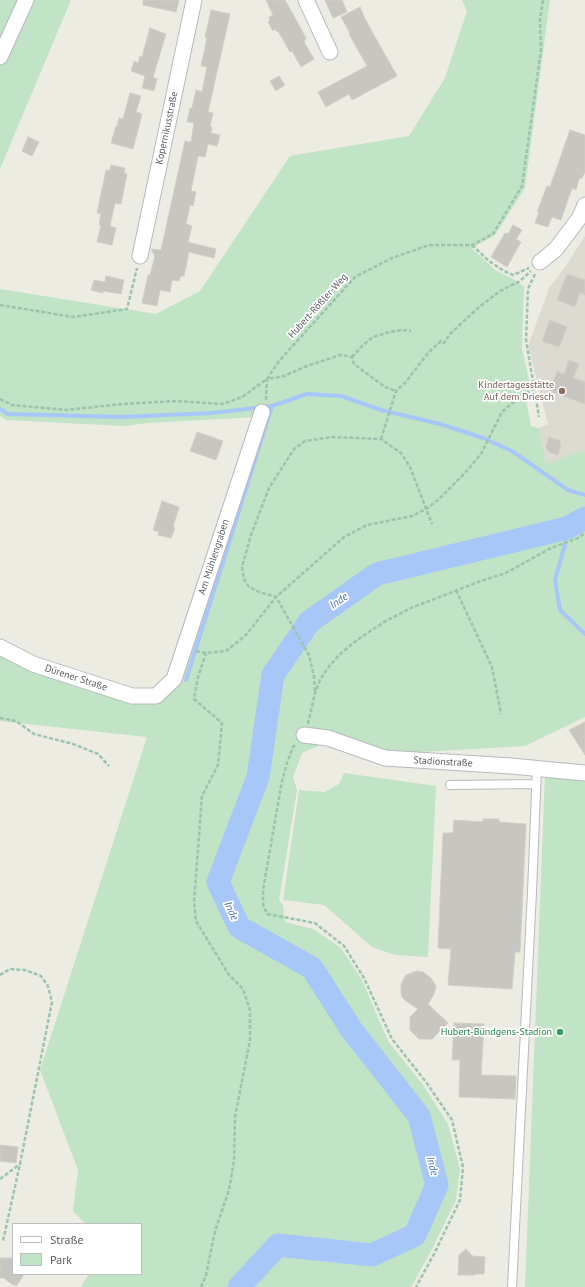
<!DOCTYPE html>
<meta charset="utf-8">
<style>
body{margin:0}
#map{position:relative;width:585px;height:1287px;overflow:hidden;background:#edece3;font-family:"PT Sans",sans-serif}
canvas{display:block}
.legend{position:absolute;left:12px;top:1223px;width:130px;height:52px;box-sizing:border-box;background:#fff;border:1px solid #bdbec0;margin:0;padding:5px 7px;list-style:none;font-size:12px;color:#5b5d62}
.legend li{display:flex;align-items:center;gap:8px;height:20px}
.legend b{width:20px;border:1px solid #bdbec0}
</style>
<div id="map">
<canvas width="585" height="1287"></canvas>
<ul class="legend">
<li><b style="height:5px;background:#fff"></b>Straße</li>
<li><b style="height:11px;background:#c1e3c6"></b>Park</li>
</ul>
</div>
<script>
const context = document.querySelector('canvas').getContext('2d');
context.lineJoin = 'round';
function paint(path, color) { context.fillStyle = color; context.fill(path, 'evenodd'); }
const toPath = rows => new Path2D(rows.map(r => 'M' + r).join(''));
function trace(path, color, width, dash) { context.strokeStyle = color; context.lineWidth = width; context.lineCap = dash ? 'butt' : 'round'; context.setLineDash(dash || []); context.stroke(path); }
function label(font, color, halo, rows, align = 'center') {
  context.font = font + ' "PT Sans",sans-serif'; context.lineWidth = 3.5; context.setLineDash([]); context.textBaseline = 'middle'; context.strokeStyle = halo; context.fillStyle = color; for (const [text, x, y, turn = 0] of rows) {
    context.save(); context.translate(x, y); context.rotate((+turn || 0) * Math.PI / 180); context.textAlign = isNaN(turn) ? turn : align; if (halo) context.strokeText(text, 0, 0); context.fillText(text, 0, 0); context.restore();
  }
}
paint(toPath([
 [585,236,585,450,546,465,539,428,548,424,528,346,549,288,565,267]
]), '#dcdbd1');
paint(toPath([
 [0,0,71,0,0,169],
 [462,0,550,0,525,188,495,235,472,248,495,270,515,280,524,287,522,349,530,385,526,400,531,426,539,428,546,464,585,450,585,717,525,746,385,754,323,732,318,746,302,753,293,777,297,790,279,900,283,905,285,922,313,929,341,948,362,980,388,1041,423,1085,448,1124,460,1169,456,1200,430,1253,411,1287,81,1287,89,1274,141,1274,141,1224,86,1224,73,1211,78,1170,40,1070,147,737,0,721,0,651,133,699,176,681,256,417,148,423,124,426,6,420,0,416,0,289,156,314,200,291,290,156,409,136,445,78,467,11],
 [344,773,436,786,428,957,395,955,372,947,324,905,283,900,299,790,325,792,339,784],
 [545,775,585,778,585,1287,525,1287]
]), '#c1e3c6');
trace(toPath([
 [0,409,8,414,121,417,212,413,272,406],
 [567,528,565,544,555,580,560,610,585,634],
 [186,680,272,406,307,394,341,396,381,410,440,424,483,438,512,451,568,490,585,495]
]), '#a7c7f9', 4);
trace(toPath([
 [239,1287,278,1245,372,1255,415,1235,437,1185,419,1116,351,1029,312,968,239,927,218,882,258,777,273,675,309,622,377,574,567,528,585,518]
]), '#a7c7f9', 23);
const building = toPath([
 [143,0,179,0,176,12,143,5,143,0],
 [266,0,285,0,306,38,304,42,314,59,301,67,292,51,290,52,278,31,277,32,275,29,273,31,268,22,270,20,269,17,273,15,266,0],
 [325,0,342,0,347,12,333,18,325,0],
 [360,7,365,19,397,76,352,100,349,94,326,107,318,92,367,66,349,34,350,33,341,17,360,7],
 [211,10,230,14,208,112,213,113,210,126,212,127,211,133,220,135,217,146,208,144,205,157,198,156,191,191,196,192,193,206,190,205,186,224,192,226,188,242,216,249,214,258,189,252,184,276,181,276,179,281,172,280,170,292,160,290,157,306,142,303,148,275,150,275,155,256,151,249,161,250,185,141,191,142,194,123,187,122,190,108,192,108,196,90,202,92,207,67,201,66,207,38,205,37,211,10],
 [150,28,166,34,153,77,157,79,154,91,142,88,145,76,131,71,134,61,138,63,140,56,142,57,150,28],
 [279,76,285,85,276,91,270,81,279,76],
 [130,93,141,96,136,112,142,114,133,149,111,143,116,126,117,126,119,118,123,119,130,93],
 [570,130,585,135,585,172,582,178,579,179,576,190,572,188,561,220,552,217,548,227,535,223,539,212,537,212,547,186,550,187,570,130],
 [28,137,39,142,32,156,22,151,28,137],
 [111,165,125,168,124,173,127,174,121,204,115,203,110,226,116,228,112,245,97,242,101,225,99,225,101,214,97,213,106,170,110,171,111,165],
 [513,225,522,230,516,239,521,242,507,267,491,257,505,233,508,234,513,225],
 [567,274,585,280,585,295,580,293,575,307,557,300,567,274],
 [106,276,124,280,121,294,103,291,103,293,91,290,94,280,105,282,106,276],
 [550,320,567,327,559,347,542,341,550,320],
 [569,360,579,364,573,378,585,382,585,404,550,391,557,371,564,374,569,360],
 [197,432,223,441,216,460,190,451,197,432],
 [549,437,559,440,561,445,558,455,549,452,546,447,549,437],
 [162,501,179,507,173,527,175,528,171,538,158,535,159,532,153,530,162,501],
 [585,722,585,755,569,730,585,722],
 [483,819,499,819,499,822,526,824,520,952,515,952,512,989,448,985,451,949,438,948,443,833,453,833,454,820,483,822,483,819],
 [417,971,423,972,431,978,436,986,434,994,428,1004,448,1023,432,1039,419,1039,410,1030,410,1017,418,1009,406,1001,402,997,401,991,401,985,403,980,406,975,417,971],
 [454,1023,484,1024,481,1075,516,1076,515,1099,459,1097,460,1060,452,1060,454,1023],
 [0,1145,18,1147,16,1163,0,1161,0,1145],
 [466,1249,472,1256,485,1257,484,1274,475,1274,475,1275,458,1275,459,1255,466,1249],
 [0,1258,13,1258,13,1274,24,1274,17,1285,13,1285,4,1278,0,1278,0,1258]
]);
paint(building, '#c8c6c0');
trace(building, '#d1cfc2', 1);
const service = toPath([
 [450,785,536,784],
 [512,1287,532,892,537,768]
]);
const minor = toPath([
 [306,0,330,52],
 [0,57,26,0],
 [140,256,194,0],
 [540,262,556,249,580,217,585,205],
 [0,647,33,664,132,696,156,696,174,679,262,412],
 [304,735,328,738,385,758,511,766,585,773]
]);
trace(service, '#b8b9be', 10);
trace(minor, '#b8b9be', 17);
trace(toPath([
 [472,245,489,261,504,271,513,275,529,268],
 [535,274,528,289,526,340,539,417],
 [0,305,73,317,127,309,137,268],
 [352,357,363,345,373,337,390,332,401,330,411,331],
 [0,399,12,405,66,410,122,404,176,401,223,404,242,397,267,379,279,361,355,277,392,258,429,245,472,245,493,234,522,186,541,50,540,20,543,0],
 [266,400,267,379,284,376,307,366,340,355,352,357,354,364,385,387,396,391],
 [381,439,396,391,405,383,428,353,441,341,444,343,450,334,478,308,500,291,520,281,531,271],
 [456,590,492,667,501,714],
 [196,651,206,653,226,651,246,635,276,597,344,537,367,525,412,516,426,509,438,500,465,473,481,454,502,412,511,404,535,388],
 [315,691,314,677,309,655,276,597,259,592,249,587,244,579,242,567,251,535,269,488,294,449,305,441,332,437,381,439,401,453,410,467,432,524],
 [0,718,16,721,34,734,73,744,98,754,109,766],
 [308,724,315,693,320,680,327,669,339,655,357,640,384,622,411,608,481,581,506,573,549,549,578,538,585,533],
 [295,745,293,747,287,763,282,781,263,890,263,904,267,914,315,923,344,946,364,978,392,1039,426,1082,452,1120,463,1167,460,1200,434,1254,416,1287],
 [0,975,10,969,25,970,41,976,48,986,52,1002,20,1164,3,1241],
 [0,1179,20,1164],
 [201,1287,206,1275,215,1231,229,1190,234,1161,235,1117,250,1040,250,1010,243,989,229,975,196,921,194,902,202,796,218,765,222,723,194,699,198,677,206,653]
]), '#9bc3ad', 2.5, [4, 2]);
trace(service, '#fff', 8);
trace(minor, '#fff', 15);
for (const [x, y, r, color] of [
 [562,391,4,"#8d6e63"],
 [560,1032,4,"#2e9e5b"]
]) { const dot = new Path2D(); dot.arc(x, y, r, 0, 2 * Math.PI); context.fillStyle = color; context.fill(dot); trace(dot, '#fff', 1.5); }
label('10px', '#5b5d62', '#fff', [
 ["Kopernikusstraße",167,128,-78],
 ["Hubert-Rößler-Weg",318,306,-48],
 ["Am Mühlengraben",214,557,-72],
 ["Dürener Straße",76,678,18],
 ["Stadionstraße",443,762,3]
]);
label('10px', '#785e54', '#fff', [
 ["Kindertagesstätte",554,385],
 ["Auf dem Driesch",554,397]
], 'right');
label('10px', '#27864d', '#fff', [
 ["Hubert-Bündgens-Stadion",552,1032]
], 'right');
label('italic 11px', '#4b6fba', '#fff', [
 ["Inde",339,601,-35],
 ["Inde",231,911,65],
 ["Inde",432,1166,75]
]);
</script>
